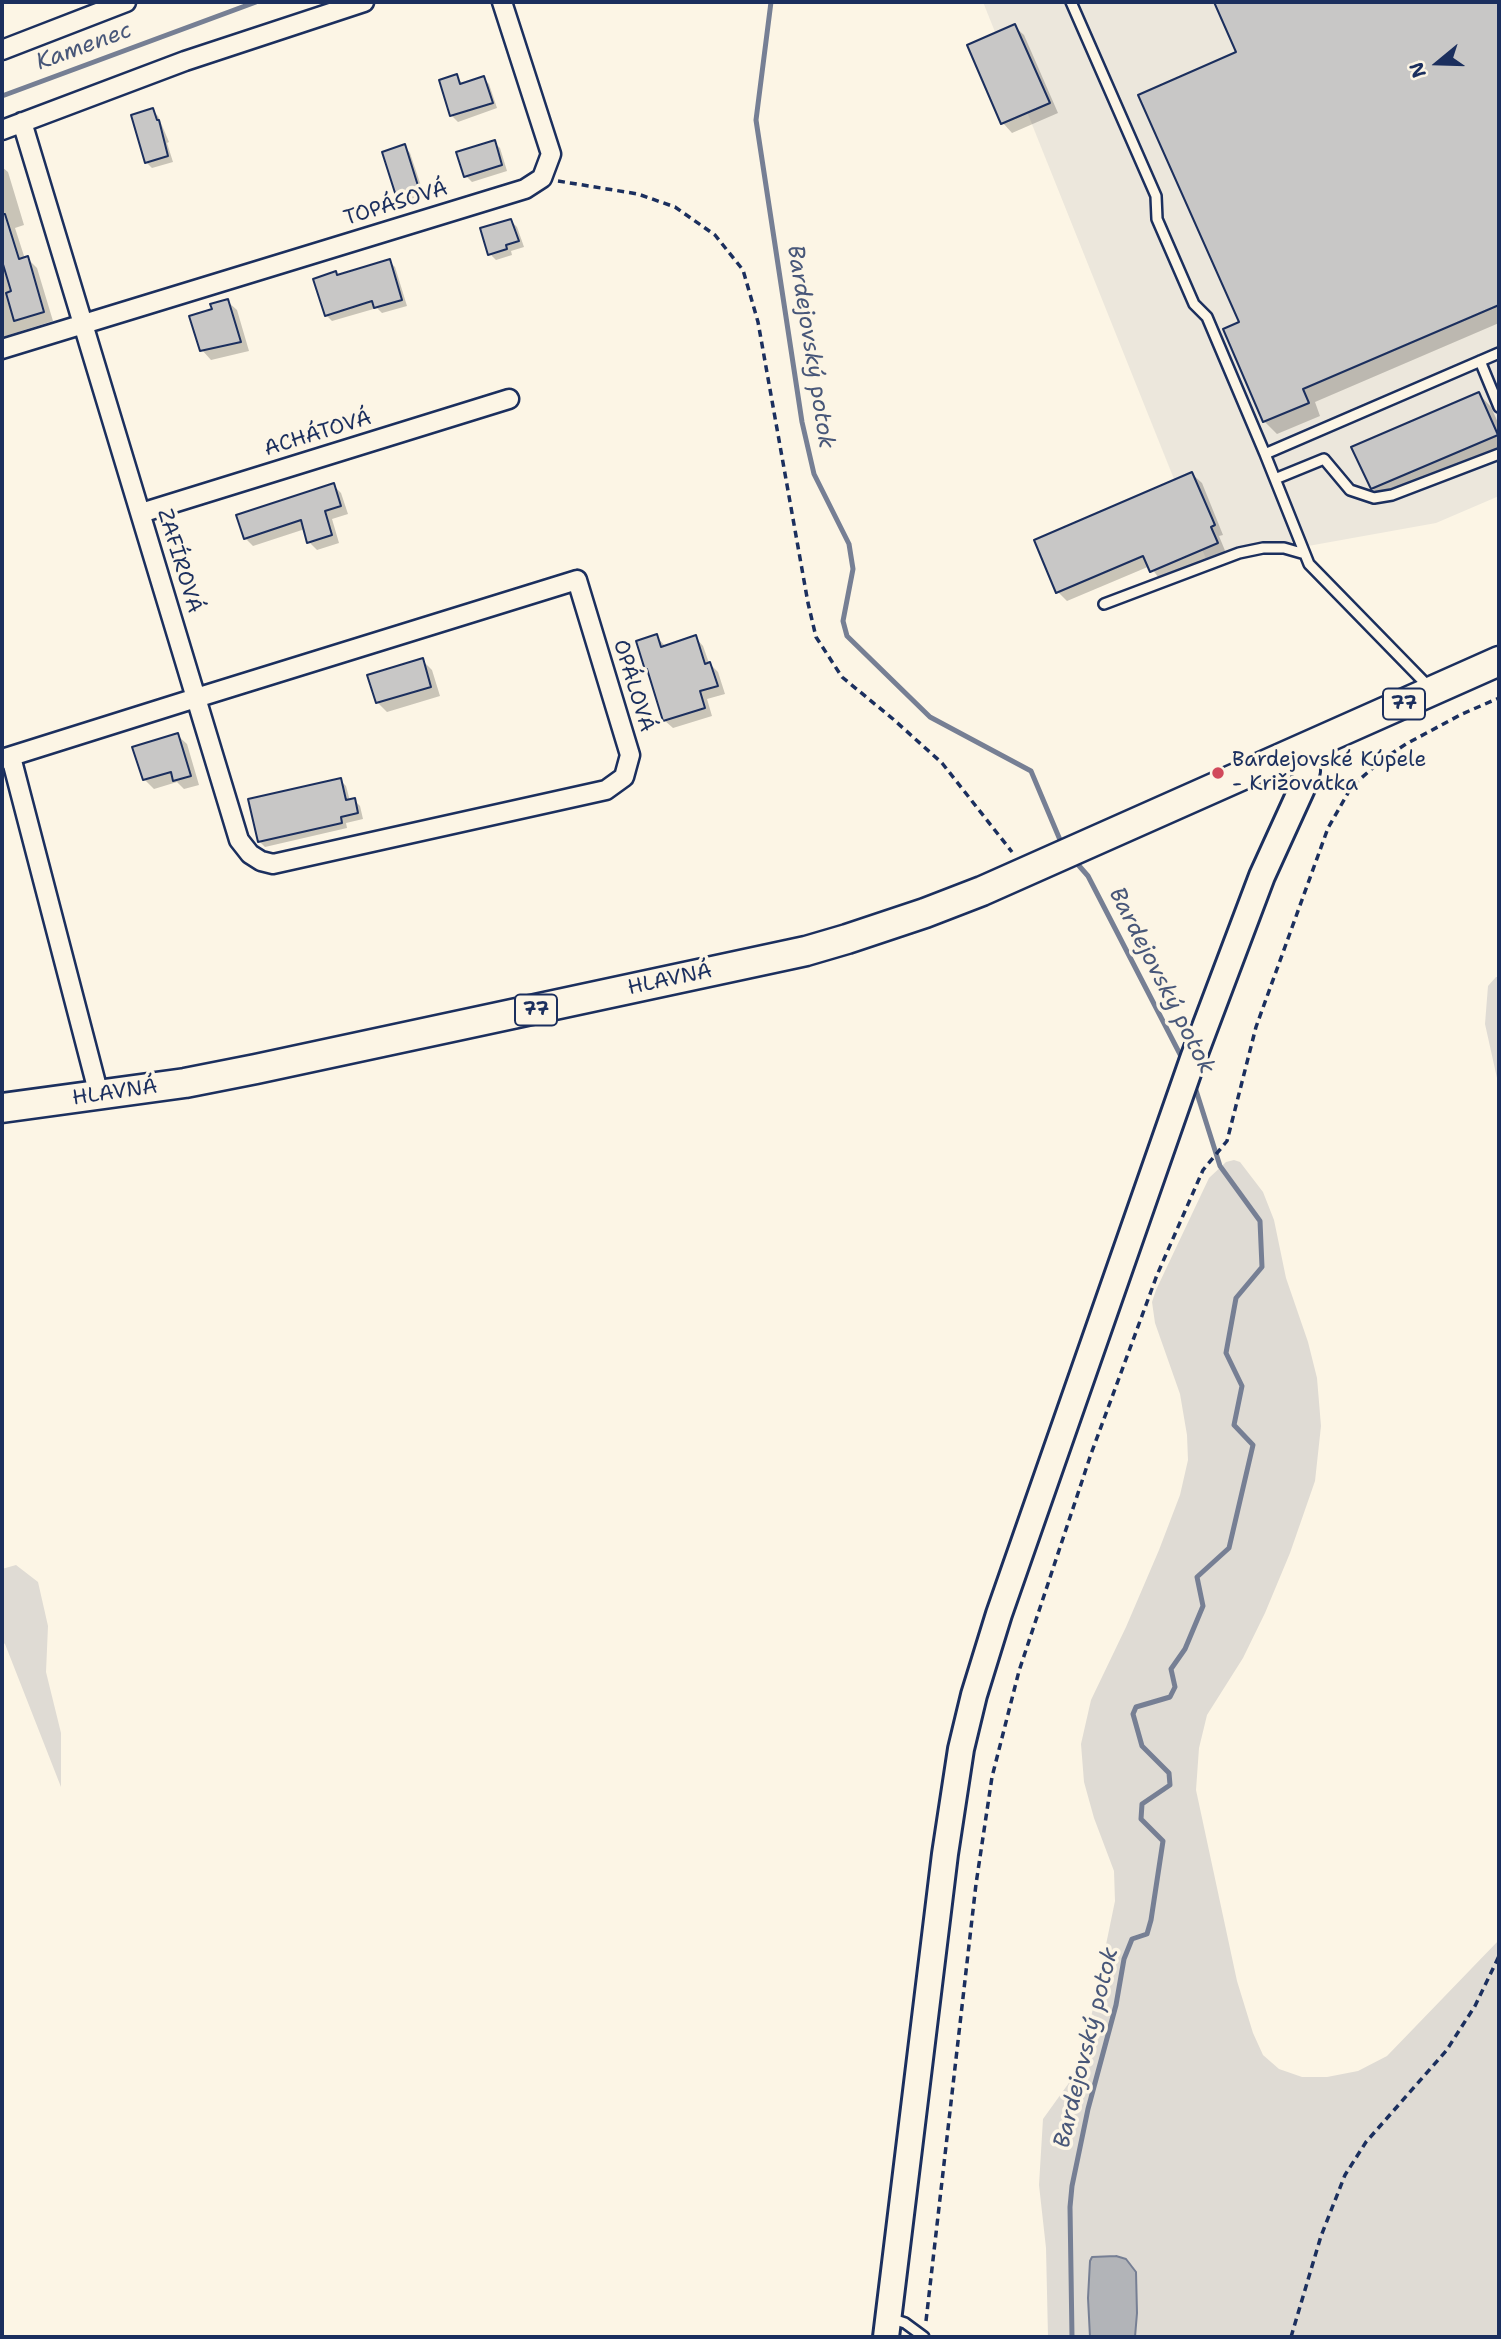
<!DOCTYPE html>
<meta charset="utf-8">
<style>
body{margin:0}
#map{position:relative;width:1501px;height:2339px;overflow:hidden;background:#fcf5e5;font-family:"Shantell Sans",sans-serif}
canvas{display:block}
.frame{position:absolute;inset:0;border:4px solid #1b2f5e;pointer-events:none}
.north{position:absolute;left:1403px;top:28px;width:70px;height:70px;-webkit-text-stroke:5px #fcf5e5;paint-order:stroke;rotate:251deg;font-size:19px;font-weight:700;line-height:28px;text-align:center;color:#1b2f5e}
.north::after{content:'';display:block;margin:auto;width:24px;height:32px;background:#1b2f5e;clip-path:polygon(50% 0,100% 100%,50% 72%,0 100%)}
</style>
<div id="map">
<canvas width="1501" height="2339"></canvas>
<div class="frame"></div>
<div class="north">N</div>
</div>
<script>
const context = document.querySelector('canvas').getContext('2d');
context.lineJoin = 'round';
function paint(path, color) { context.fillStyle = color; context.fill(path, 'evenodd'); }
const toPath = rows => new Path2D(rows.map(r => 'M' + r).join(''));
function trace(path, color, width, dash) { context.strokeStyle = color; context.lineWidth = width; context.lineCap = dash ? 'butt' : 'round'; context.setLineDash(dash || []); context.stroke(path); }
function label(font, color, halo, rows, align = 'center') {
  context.font = font + ' "Shantell Sans",sans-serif'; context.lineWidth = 7; context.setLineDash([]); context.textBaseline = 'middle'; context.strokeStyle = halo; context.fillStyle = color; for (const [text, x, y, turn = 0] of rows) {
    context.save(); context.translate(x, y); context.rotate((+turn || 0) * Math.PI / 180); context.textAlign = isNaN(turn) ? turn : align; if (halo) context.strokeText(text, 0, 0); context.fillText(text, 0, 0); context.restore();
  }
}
paint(toPath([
 [983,2,1499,2,1499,496,1436,523,1208,564]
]), '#ece7dc');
paint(toPath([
 [1496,977,1499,977,1499,1087,1485,1024,1488,986],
 [1234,1160,1240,1162,1263,1192,1274,1220,1286,1278,1308,1342,1317,1378,1321,1426,1315,1481,1290,1553,1265,1613,1243,1658,1207,1715,1199,1748,1196,1790,1237,1981,1253,2033,1263,2055,1279,2069,1302,2077,1327,2077,1358,2071,1387,2056,1499,1940,1499,2337,1135,2337,1137,2313,1136,2273,1088,2298,1090,2337,1048,2337,1046,2248,1039,2185,1043,2119,1081,2066,1115,1901,1114,1871,1094,1818,1084,1782,1081,1744,1091,1700,1126,1627,1159,1550,1180,1495,1188,1460,1187,1435,1180,1394,1155,1323,1152,1302,1156,1290,1209,1178,1226,1162],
 [16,1565,38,1582,48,1626,46,1672,61,1733,61,1787,5,1644,2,1642,2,1569]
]), '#dfdbd4');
const water = toPath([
 [1116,2256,1126,2259,1136,2272,1137,2313,1135,2337,1090,2337,1088,2298,1090,2261,1092,2257,1116,2256]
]);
paint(water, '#b2b4b8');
trace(water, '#767f94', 2);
paint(toPath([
 [1216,2,1499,2,1499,323,1315,402,1320,416,1277,434,1264,421,1241,323,1238,53],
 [1014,26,1024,35,1058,113,1012,133,1003,123,969,46],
 [456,76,463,84,483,78,489,84,497,108,458,122,452,116,441,82],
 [152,110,158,116,169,142,167,143,173,162,152,168,146,162],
 [494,142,500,148,507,171,472,182,466,176],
 [404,146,410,153,424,195,404,201,398,195],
 [2,167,8,172,24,225,15,228,25,259,27,258,37,268,53,321,2,337,2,266,5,265,2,255],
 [511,221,517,227,524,247,511,251,512,255,496,260,490,254],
 [389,261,395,267,407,306,382,313,377,308,332,321,326,315,338,276],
 [227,301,237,310,249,351,211,360,202,350,214,311],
 [1479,394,1491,407,1499,425,1499,452,1385,501,1372,488],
 [1192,474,1202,483,1223,535,1219,536,1226,553,1161,581,1150,566,1067,601,1058,592],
 [333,485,341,493,348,514,332,519,339,543,317,550,309,542,305,529,253,546,245,538],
 [656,636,666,647,695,637,703,646,709,663,718,672,725,694,707,699,712,716,673,728,664,720,638,642],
 [422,660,432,670,440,696,387,712,377,702],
 [177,735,187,744,199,785,184,789,177,782,154,789,144,779],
 [340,780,346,786,350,801,354,800,360,806,363,819,346,823,347,828,265,847,259,841]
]), '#0003');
trace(toPath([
 [771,2,756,120,802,422,814,474,849,544,853,569,843,621,847,636,930,717,1031,771,1063,847],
 [2,96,256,2],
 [1074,860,1088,876,1184,1062],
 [1072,2337,1070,2207,1072,2186,1088,2109,1116,2005,1124,1959,1132,1939,1147,1934,1151,1920,1163,1841,1141,1819,1142,1804,1170,1785,1169,1773,1142,1746,1133,1714,1136,1707,1170,1697,1175,1687,1171,1669,1185,1649,1203,1606,1197,1577,1229,1548,1253,1445,1234,1425,1242,1386,1226,1353,1236,1298,1262,1267,1260,1221,1220,1166,1194,1084]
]), '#767f94', 5);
const building = toPath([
 [1214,2,1499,2,1499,305,1303,389,1309,403,1263,422,1223,329,1239,322,1138,95,1236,52,1214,2],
 [1015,24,1050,103,1001,124,967,45,1015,24],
 [457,74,460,84,484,76,493,103,450,116,439,80,457,74],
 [153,108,157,120,159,120,168,156,145,163,131,115,153,108],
 [495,140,502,165,464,177,456,152,495,140],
 [405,144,419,189,396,196,382,152,405,144],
 [2,214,5,214,19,259,28,256,44,312,14,321,6,293,11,291,2,261,2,214],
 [511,219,519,241,506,245,507,249,488,255,480,228,511,219],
 [390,259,402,300,374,308,372,301,325,316,313,279,336,271,337,275,390,259],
 [228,299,241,342,200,351,189,316,212,309,210,304,228,299],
 [1479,392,1498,435,1371,489,1351,447,1479,392],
 [1192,472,1215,525,1211,527,1218,543,1150,572,1143,556,1056,593,1034,540,1192,472],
 [334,483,341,506,325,511,332,535,307,543,301,520,244,539,236,515,334,483],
 [657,634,661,647,696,635,705,664,710,662,718,686,700,691,705,708,663,721,647,669,645,670,636,641,657,634],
 [423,658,431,687,376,703,367,675,423,658],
 [178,733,191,776,173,781,171,772,143,780,132,747,178,733],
 [341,778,346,800,355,798,358,813,341,817,342,823,258,842,248,799,341,778]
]);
paint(building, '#c8c7c6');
trace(building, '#1b2f5e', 2);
const lane = toPath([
 [1071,2,1156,196,1157,219,1194,304,1207,317,1265,454,1499,353],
 [1480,361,1499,407],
 [1265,454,1275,479],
 [1104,604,1239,553,1263,548,1284,548,1305,554],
 [1429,687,1309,564,1275,479,1324,459,1350,490,1374,498,1392,495,1499,454],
 [890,2318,905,2323,924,2337]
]);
const street = toPath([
 [2,50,126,2],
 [2,130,185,61,364,2],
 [2,349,525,189,542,178,551,154,502,2],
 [141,513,509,399],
 [577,580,630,755,624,777,606,790,273,864,261,861,250,854,239,840,196,698,577,580],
 [11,757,99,1095],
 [2,759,196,698,22,122]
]);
const secondary = toPath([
 [886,2337,945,1854,961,1749,974,1695,999,1614,1194,1056,1262,876,1303,786,1307,771,1308,747]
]);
const primary = toPath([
 [2,1108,185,1083,256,1069,806,951,847,939,925,913,982,891,1499,661]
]);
trace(lane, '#1b2f5e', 14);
trace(street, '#1b2f5e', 23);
trace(secondary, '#1b2f5e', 30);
trace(primary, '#1b2f5e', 33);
trace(toPath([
 [558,181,638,194,675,207,715,235,743,270,758,322,808,603,816,637,842,677,893,719,942,763,1012,852],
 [926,2321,976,1884,992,1777,1019,1671,1091,1454,1157,1275,1203,1170,1227,1141,1256,1027,1328,828,1352,786,1382,760,1406,744,1462,714,1499,698],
 [1291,2337,1321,2236,1345,2175,1366,2142,1446,2051,1475,2006,1499,1956]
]), '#1b2f5e', 3.5, [7, 5]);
trace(lane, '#fcf5e5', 9);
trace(street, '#fcf5e5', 18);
trace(secondary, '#fcf5e5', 24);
trace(primary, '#fcf5e5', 28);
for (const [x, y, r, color] of [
 [1218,773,7,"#d1495b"]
]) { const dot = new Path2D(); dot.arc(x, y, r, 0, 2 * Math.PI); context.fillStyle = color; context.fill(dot); trace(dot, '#fcf5e5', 2.5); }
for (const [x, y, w] of [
 [1404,704,42],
 [536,1010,42]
]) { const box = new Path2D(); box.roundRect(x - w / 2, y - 15.5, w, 31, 5); context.fillStyle = '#fcf5e5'; context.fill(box); trace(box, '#1b2f5e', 2); }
label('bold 19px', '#1b2f5e', null, [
 ["77",1404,704],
 ["77",536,1010]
]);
label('21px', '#1b2f5e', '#fcf5e5', [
 ["TOPÁSOVÁ",396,204,-17],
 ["ACHÁTOVÁ",318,434,-17],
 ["ZAFÍROVÁ",179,561,73],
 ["OPÁLOVÁ",633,686,73],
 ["HLAVNÁ",670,980,-12],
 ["HLAVNÁ",115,1093,-8]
]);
label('21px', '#1b2f5e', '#fcf5e5', [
 ["Bardejovské Kúpele",1232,761],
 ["- Križovatka",1232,785]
], 'left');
label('italic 23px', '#485779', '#fcf5e5', [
 ["Kamenec",84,47,-20],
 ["Bardejovský potok",810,347,81],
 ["Bardejovský potok",1161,981,63],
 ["Bardejovský potok",1087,2048,-76]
]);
</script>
